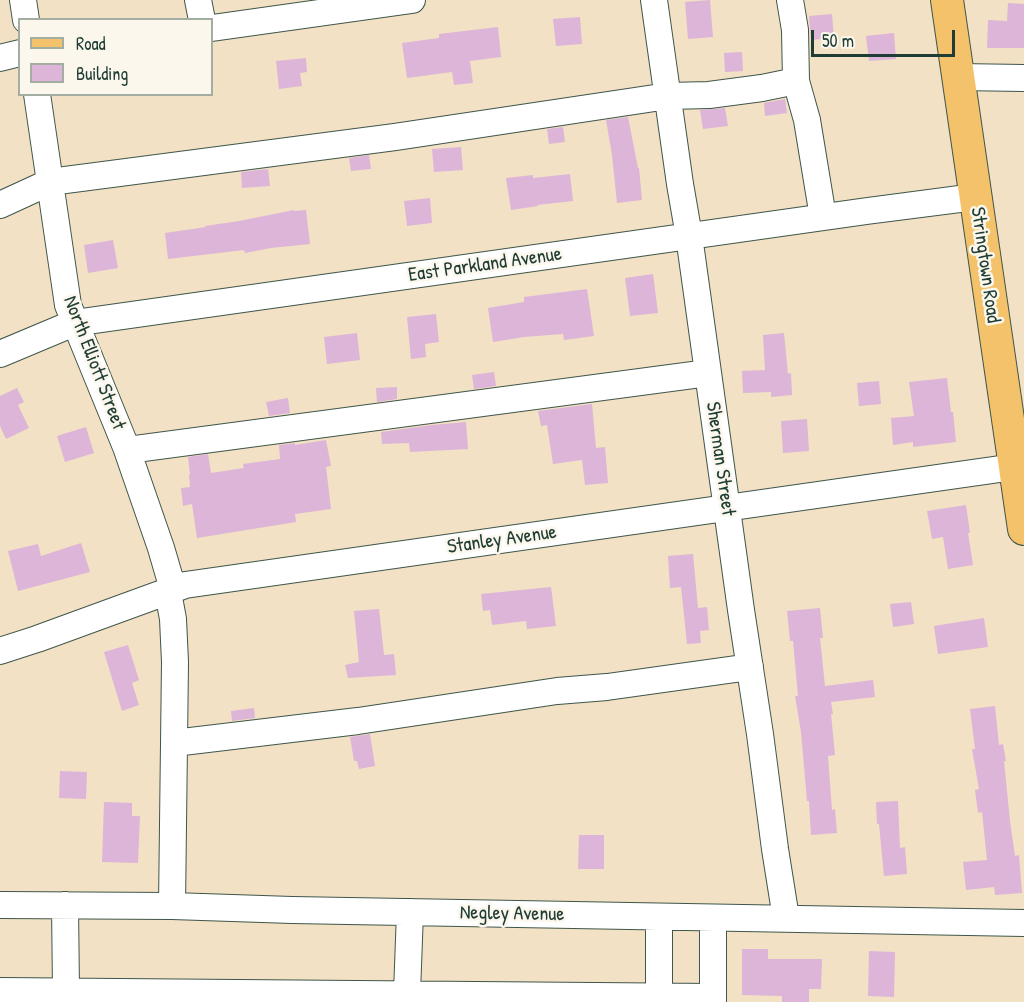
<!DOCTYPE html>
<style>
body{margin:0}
#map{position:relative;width:1024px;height:1002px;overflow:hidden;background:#f2e1c4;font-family:"Patrick Hand",sans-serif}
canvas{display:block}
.legend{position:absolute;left:18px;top:18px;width:195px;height:78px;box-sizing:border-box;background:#fbf7ec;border:2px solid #a3ada2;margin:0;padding:8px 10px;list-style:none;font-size:18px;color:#1f3d34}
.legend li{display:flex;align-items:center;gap:12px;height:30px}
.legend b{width:30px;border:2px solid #a3ada2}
.scale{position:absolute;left:811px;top:30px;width:144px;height:27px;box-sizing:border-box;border:3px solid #1f3d34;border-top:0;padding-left:8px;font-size:18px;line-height:21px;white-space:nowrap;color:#1f3d34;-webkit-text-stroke:4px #fbf7ec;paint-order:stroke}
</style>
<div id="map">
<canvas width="1024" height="1002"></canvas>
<ul class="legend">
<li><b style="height:8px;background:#f3c26a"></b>Road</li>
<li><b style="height:16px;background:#ddb5d8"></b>Building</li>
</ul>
<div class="scale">50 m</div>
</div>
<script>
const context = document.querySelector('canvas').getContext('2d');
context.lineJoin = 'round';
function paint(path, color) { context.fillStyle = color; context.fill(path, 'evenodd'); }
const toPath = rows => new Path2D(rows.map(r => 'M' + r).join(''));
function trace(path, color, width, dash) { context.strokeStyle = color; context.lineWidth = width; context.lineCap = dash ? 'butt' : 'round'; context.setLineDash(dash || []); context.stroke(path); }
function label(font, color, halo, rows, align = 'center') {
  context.font = font + ' "Patrick Hand",sans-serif'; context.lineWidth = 5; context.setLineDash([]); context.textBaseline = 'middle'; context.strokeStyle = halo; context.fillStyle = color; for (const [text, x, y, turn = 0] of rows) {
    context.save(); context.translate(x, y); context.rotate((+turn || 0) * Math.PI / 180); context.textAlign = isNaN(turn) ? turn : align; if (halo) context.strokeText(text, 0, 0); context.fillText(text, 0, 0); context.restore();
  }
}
paint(toPath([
 [710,0,713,37,688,39,685,2],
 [1008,3,1024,4,1024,48,987,48,988,20,1007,21],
 [832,14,834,38,811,40,809,16],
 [580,17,582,44,556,46,553,19],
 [498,27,501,57,470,61,473,83,454,85,452,72,407,78,402,43,439,38,439,34],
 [894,33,896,59,869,61,866,36],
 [742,52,743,71,725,72,724,53],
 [306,58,307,72,300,73,302,86,279,89,276,61],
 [785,99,787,113,765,116,764,103],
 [725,108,728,126,703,129,700,110],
 [628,117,638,168,639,168,642,200,617,203,612,155,606,120],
 [563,127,565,142,549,144,547,129],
 [461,147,463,170,434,172,432,149],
 [369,155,371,169,351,171,349,158],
 [268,169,270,186,242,188,241,172],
 [570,174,573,201,537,205,538,206,511,210,506,178,533,175,533,178],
 [430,198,432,223,407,226,404,201],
 [294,210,294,211,306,210,310,244,271,248,245,253,244,250,168,259,165,233,206,227,205,226,239,221],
 [113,240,118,268,88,273,84,245],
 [653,274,658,313,630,316,625,278],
 [587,289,594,336,564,340,563,334,524,337,493,342,488,308,524,302,524,297],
 [436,314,439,342,425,344,426,357,411,359,407,317],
 [357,333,360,360,327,364,324,337],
 [784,333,788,374,791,373,792,395,771,397,771,392,743,393,742,371,765,370,763,335],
 [494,372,496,386,474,389,472,375],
 [947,378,951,412,953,412,956,442,913,447,913,442,893,445,891,418,914,416,909,382],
 [879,381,881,404,859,406,857,383],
 [397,387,397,399,377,402,376,388],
 [17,388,24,402,18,405,29,428,6,439,0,426,0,396],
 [288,398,290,413,269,416,266,402],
 [592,404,596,448,605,447,608,483,585,485,582,460,553,464,547,425,541,426,538,411],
 [807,419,809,451,783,453,781,421],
 [466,422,468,449,410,452,409,443,382,444,381,432,432,425],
 [86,427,94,453,65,462,57,436],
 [326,440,331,466,326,467,331,509,295,514,296,522,197,538,192,504,183,506,181,488,190,487,189,475,190,475,188,457,208,454,211,473,244,468,243,464,280,459,279,445,295,443,295,445],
 [966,505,970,533,968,533,973,565,948,569,943,537,932,539,927,511],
 [81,543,90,572,18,591,8,551,38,544,41,556],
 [693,554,698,608,707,607,709,630,700,631,701,643,687,644,681,587,670,588,668,556],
 [551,587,556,626,527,629,526,621,492,625,490,610,483,611,481,594],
 [911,602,914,624,893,627,890,604],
 [820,608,823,638,820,638,825,686,873,680,875,697,831,702,833,714,831,714,835,755,828,756,832,810,835,809,837,833,811,835,809,801,807,801,801,732,795,696,798,696,793,641,790,641,787,611],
 [379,609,384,655,394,654,396,675,348,678,345,665,359,662,354,611],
 [984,618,988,647,938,654,934,626],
 [128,645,139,680,132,683,139,705,122,711,104,652],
 [995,706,999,745,1003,744,1006,761,1004,761,1010,821,1015,856,1019,855,1022,893,995,895,994,887,966,890,963,862,987,860,982,812,978,813,975,790,979,789,972,749,975,749,970,709],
 [254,708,255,718,232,721,231,711],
 [370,734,375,766,359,769,357,761,354,761,350,737],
 [60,771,87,772,86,799,59,798],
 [898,801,900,848,905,847,907,874,884,876,879,824,877,824,876,802],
 [104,802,132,803,132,816,140,816,138,863,102,862],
 [579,835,604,835,604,869,578,869],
 [742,949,768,949,768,959,822,959,821,989,809,989,809,1002,782,1002,782,996,742,995],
 [869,951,895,952,894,997,868,996]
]), '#ddb5d8');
const minor = toPath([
 [23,0,26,20],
 [198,0,202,20],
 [654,0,680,184,689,236,741,610,760,734,775,849,786,918],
 [790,0,795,30,796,81,807,120,823,217],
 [212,28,412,0],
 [0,58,20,53],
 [958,77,1024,78],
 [37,94,68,305,126,447,161,548,173,589],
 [0,205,50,182,395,137,668,96,709,95,762,88,796,81],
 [0,354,74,323,867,211,975,197],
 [128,450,708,373],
 [168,592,173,619,175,662,172,906],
 [0,651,37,639,185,585,1014,467],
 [174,743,358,721,557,691,607,687,750,667],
 [0,905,172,906,292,910,1024,923],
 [65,905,66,991],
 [659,917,659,996],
 [0,991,713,997],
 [407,993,410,912],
 [713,1002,713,918]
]);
const major = toPath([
 [947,0,1024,529]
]);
trace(minor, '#3f564a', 28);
trace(major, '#3f564a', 34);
trace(minor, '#fff', 26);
trace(major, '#f3c26a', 32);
label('20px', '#1f3d34', '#fbf7ec', [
 ["East Parkland Avenue",485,265,-8],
 ["Stringtown Road",985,265,82],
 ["North Elliott Street",94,363,69],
 ["Sherman Street",720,459,82],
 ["Stanley Avenue",502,540,-8],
 ["Negley Avenue",512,914,1]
]);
</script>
